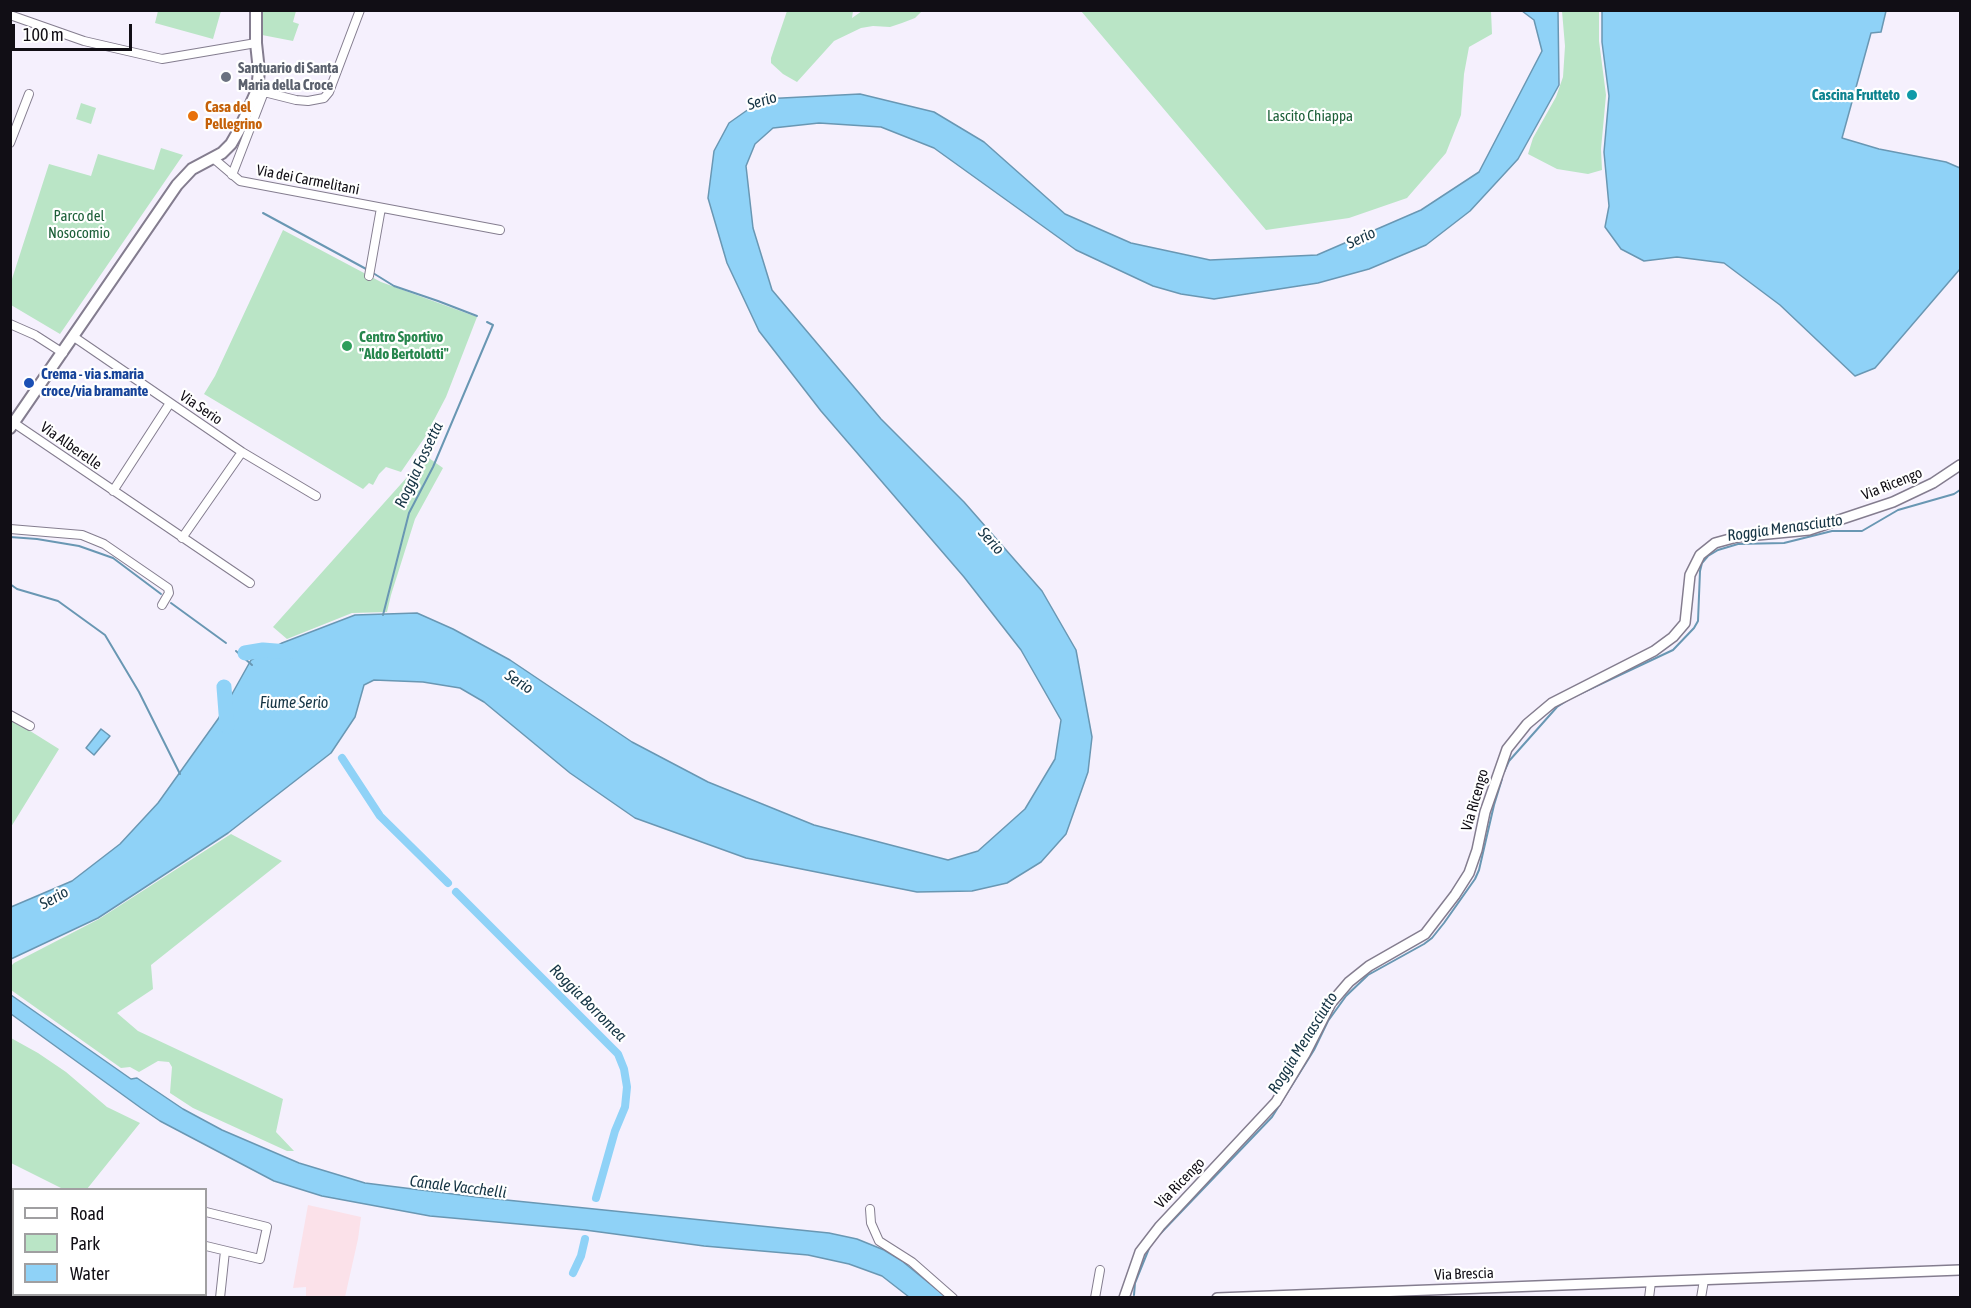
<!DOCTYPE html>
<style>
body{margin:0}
#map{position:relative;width:1971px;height:1308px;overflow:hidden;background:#f5f0fd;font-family:"Asap Condensed",sans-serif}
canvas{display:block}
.frame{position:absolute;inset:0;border:12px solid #110e15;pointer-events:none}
.legend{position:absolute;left:12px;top:1188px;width:195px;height:108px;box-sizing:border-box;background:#fff;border:2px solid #a09fa1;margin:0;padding:8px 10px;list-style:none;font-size:18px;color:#110e15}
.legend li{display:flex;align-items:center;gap:12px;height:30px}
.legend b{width:30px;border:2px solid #a09fa1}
.scale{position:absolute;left:12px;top:24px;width:120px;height:27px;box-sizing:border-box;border:3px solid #110e15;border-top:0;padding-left:8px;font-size:18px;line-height:21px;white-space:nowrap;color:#110e15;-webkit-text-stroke:4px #fff;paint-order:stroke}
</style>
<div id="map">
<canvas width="1971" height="1308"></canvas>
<div class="frame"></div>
<ul class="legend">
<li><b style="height:8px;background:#fff"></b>Road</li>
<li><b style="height:16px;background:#bae5c6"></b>Park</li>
<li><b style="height:16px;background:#8fd2f7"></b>Water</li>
</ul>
<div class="scale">100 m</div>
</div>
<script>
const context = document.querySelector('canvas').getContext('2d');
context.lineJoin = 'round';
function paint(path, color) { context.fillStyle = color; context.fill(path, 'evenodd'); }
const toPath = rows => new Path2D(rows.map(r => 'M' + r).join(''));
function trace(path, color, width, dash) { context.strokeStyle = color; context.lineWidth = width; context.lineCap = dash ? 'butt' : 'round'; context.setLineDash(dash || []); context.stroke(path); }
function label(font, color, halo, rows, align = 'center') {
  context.font = font + ' "Asap Condensed",sans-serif'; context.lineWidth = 4.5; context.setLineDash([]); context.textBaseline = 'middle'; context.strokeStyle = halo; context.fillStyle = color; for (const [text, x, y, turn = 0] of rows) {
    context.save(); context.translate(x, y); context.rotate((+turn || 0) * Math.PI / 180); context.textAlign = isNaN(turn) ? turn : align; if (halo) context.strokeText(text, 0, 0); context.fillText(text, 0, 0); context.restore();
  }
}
paint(toPath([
 [308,1205,361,1217,358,1239,345,1297,306,1297,306,1287,293,1288]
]), '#fbe1e9');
paint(toPath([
 [158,11,158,10,221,11,213,39,155,23],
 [262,11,296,11,293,22,299,24,293,41,262,35],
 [787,11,853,11,852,18,862,11,922,11,915,18,902,23,890,27,873,26,861,28,834,41,797,82,783,74,771,63,771,58],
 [1081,11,1491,11,1492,34,1469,47,1464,74,1461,115,1446,153,1407,198,1349,218,1266,230],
 [1562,11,1599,11,1599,41,1606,95,1601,149,1602,170,1588,174,1557,169,1528,154,1533,138,1556,97,1563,77,1565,46],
 [81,103,96,108,91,124,76,119],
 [161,148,183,155,60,334,11,305,11,282,49,164,91,176,98,154,154,170],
 [283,230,381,282,477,317,446,397,425,437,401,472,386,467,379,474,373,485,369,483,363,489,204,394,215,376],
 [426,456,443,468,415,519,391,595,387,612,352,613,287,639,273,627],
 [11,719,59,749,11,827],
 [231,834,282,861,151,965,153,989,117,1013,138,1031,283,1099,276,1132,294,1151,287,1151,193,1108,170,1093,172,1067,169,1062,158,1061,139,1072,130,1067,121,1068,11,990,11,966,14,963,99,919],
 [11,1038,38,1053,66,1072,107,1107,140,1123,87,1189,63,1189,11,1163]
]), '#bae5c6');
const water = toPath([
 [1522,11,1558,11,1559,85,1518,159,1470,211,1426,245,1369,269,1318,283,1214,299,1181,294,1153,286,1076,250,934,148,881,127,819,123,773,128,755,144,746,166,753,228,772,290,881,419,964,502,1042,591,1076,650,1092,737,1088,772,1066,834,1041,862,1007,883,972,891,917,892,746,858,635,818,570,773,484,702,460,688,423,682,374,680,364,685,355,717,331,753,228,833,98,918,11,959,11,907,72,881,120,844,158,803,218,719,251,660,282,643,355,615,417,613,453,629,510,660,632,742,708,782,814,825,948,860,978,851,1025,809,1055,759,1061,720,1021,650,964,577,821,411,759,331,727,263,708,198,714,151,729,123,763,99,860,94,934,112,984,142,1065,214,1131,243,1210,260,1317,255,1421,210,1479,172,1542,51,1534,20,1522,11],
 [1602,11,1886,11,1881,32,1871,33,1842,138,1879,149,1946,162,1960,168,1960,269,1875,368,1855,376,1780,305,1724,263,1677,257,1644,261,1621,249,1605,227,1609,206,1604,152,1609,96,1602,42,1602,11],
 [101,729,110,736,94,755,86,748,101,729],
 [11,995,131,1079,137,1078,183,1109,222,1130,299,1163,365,1183,477,1197,829,1233,857,1239,884,1250,902,1261,946,1297,909,1297,882,1276,849,1264,808,1255,704,1246,585,1230,430,1216,322,1196,274,1181,160,1121,141,1108,11,1014,11,995]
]);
paint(water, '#8fd2f7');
trace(water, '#6997b3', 1.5);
trace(toPath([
 [263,213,368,270],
 [373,273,394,286,438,301,477,316],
 [10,537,37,539,79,546,113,558,161,594],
 [10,584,17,589,58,601,105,635,139,692,180,774],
 [171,603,226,643],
 [383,615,409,513,433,467,493,325,487,322],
 [236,651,252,665],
 [1504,772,1509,761,1557,707,1571,698,1673,650,1694,628,1698,621,1700,571,1702,563,1708,556,1718,550,1738,544,1784,543,1832,531,1862,531,1898,510,1954,494,1960,490],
 [1159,1235,1272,1117,1314,1050,1328,1021,1346,996,1368,975,1424,944,1432,938,1444,923,1475,879,1479,870,1494,805,1502,779],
 [1134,1295,1135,1283,1150,1246]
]), '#6997b3', 2);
trace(toPath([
 [342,758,380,816,448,883],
 [456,892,618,1054,624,1069,627,1087,625,1107,615,1131,596,1198],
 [573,1273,581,1256,585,1239]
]), '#8fd2f7', 8);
trace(toPath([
 [245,653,263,650,288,652],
 [224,687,227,726]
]), '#8fd2f7', 15);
const minor = toPath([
 [10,15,84,41,162,59,256,43],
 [10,143,29,94],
 [213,158,240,181,500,230],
 [232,175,264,92,296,100,308,101,324,98,329,92,360,10],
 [369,276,381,208],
 [10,324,35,335,63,353],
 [74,337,242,452,316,496],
 [14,423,250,583],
 [113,491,170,403],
 [10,529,82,535,104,544,168,588,169,593,162,605],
 [182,538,242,452],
 [10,715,30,726],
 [870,1209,871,1223,879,1241,912,1262,953,1298],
 [206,1212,267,1227,260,1259,206,1246],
 [220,1298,225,1251],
 [1095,1298,1100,1270],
 [1649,1298,1651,1282],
 [1701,1298,1704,1280]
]);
const tertiary = toPath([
 [1124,1298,1140,1252,1160,1226,1276,1102,1305,1054,1331,1003,1349,982,1369,966,1425,934,1455,895,1469,873,1477,850,1485,812,1507,749,1527,724,1552,703,1654,651,1673,637,1685,623,1690,575,1700,555,1715,543,1737,537,1809,530,1893,502,1933,483,1960,465],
 [1217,1298,1960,1270]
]);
const secondary = toPath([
 [10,428,177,185,192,169,222,153,231,144,239,130,257,90,259,71,256,43,256,10]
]);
trace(minor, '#847d8f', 10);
trace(tertiary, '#847d8f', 12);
trace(secondary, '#847d8f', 14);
trace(minor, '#fff', 8);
trace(tertiary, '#fff', 9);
trace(secondary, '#fff', 10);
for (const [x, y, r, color] of [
 [226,77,6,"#6b7280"],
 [1912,95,6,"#0f9aa8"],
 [193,116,6,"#e8710a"],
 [347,346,6,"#2e9e5b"],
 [29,383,6,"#1a4fb4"]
]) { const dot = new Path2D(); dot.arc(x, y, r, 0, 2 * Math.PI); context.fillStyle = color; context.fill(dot); trace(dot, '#fff', 2); }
label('bold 15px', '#5b616d', '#fff', [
 ["Santuario di Santa",238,68],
 ["Maria della Croce",238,85]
], 'left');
label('bold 15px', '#0d838f', '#fff', [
 ["Cascina Frutteto",1900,95]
], 'right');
label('bold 15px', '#c56008', '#fff', [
 ["Casa del",205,107],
 ["Pellegrino",205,124]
], 'left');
label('15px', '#1c5f38', '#fff', [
 ["Lascito Chiappa",1310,116],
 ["Parco del",79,216],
 ["Nosocomio",79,233]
]);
label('15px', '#110e15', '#fff', [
 ["Via dei Carmelitani",308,180,11],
 ["Via Serio",201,408,34],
 ["Via Alberelle",71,446,35],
 ["Via Ricengo",1892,484,-22],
 ["Via Ricengo",1475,800,-74],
 ["Via Ricengo",1180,1183,-46],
 ["Via Brescia",1464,1274,-2]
]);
label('bold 15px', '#27864d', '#fff', [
 ["Centro Sportivo",359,337],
 ["\"Aldo Bertolotti\"",359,354]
], 'left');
label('bold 15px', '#164399', '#fff', [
 ["Crema - via s.maria",41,374],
 ["croce/via bramante",41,391]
], 'left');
label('italic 16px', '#153444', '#fff', [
 ["Serio",762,101,-17],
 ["Serio",1361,238,-25],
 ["Roggia Fossetta",419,465,-65],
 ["Roggia Menasciutto",1785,528,-8],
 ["Serio",991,541,48],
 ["Serio",519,682,33],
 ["Fiume Serio",294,703],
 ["Serio",54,898,-29],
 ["Roggia Borromea",588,1003,45],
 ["Roggia Menasciutto",1303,1043,-58],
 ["Canale Vacchelli",458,1187,7]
]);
</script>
